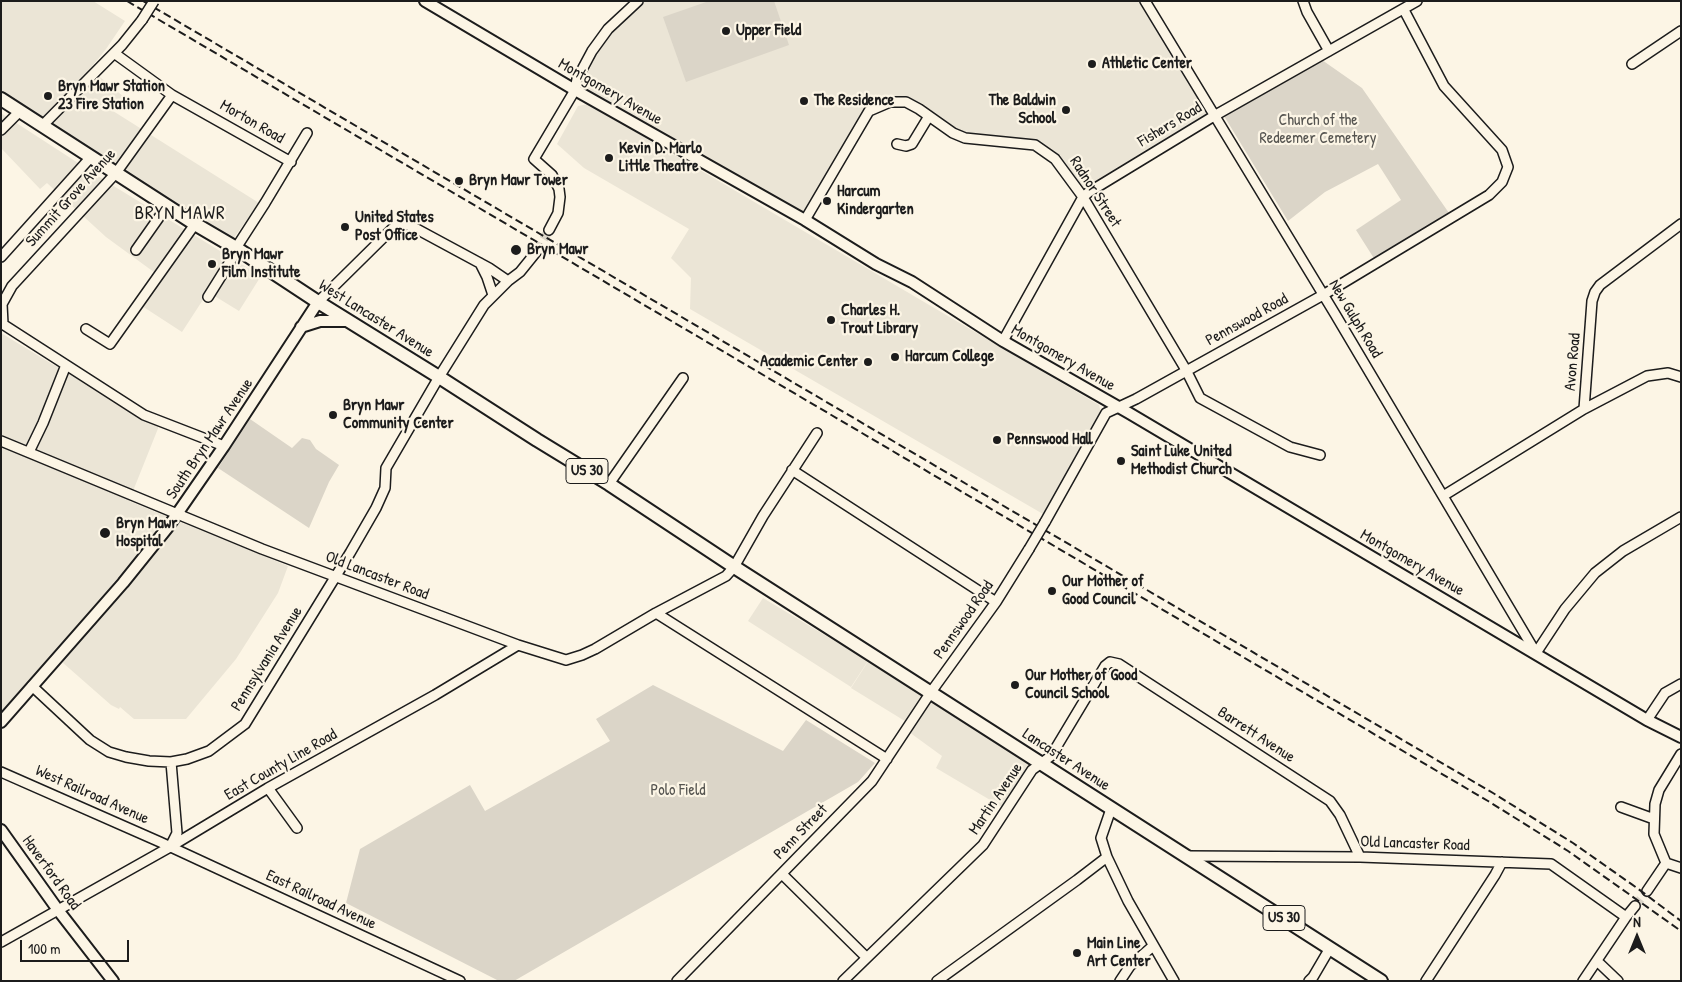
<!DOCTYPE html>
<style>
body{margin:0}
#map{position:relative;width:1682px;height:982px;overflow:hidden;background:#fcf5e5;font-family:"Patrick Hand",sans-serif}
canvas{display:block}
.frame{position:absolute;inset:0;border:2px solid #1c1c1c;pointer-events:none}
.north{position:absolute;left:1612px;top:912px;width:50px;height:50px;-webkit-text-stroke:4px #fcf5e5;paint-order:stroke;rotate:0deg;font-size:14px;font-weight:700;line-height:20px;text-align:center;color:#1c1c1c}
.north::after{content:'';display:block;margin:auto;width:18px;height:22px;background:#1c1c1c;clip-path:polygon(50% 0,100% 100%,50% 72%,0 100%)}
.scale{position:absolute;left:20px;top:940px;width:109px;height:22px;box-sizing:border-box;border:2px solid #1c1c1c;border-top:0;padding-left:6px;font-size:15px;line-height:18px;white-space:nowrap;color:#1c1c1c;-webkit-text-stroke:4px #fcf5e5;paint-order:stroke}
</style>
<div id="map">
<canvas width="1682" height="982"></canvas>
<div class="frame"></div>
<div class="north">N</div>
<div class="scale">100 m</div>
</div>
<script>
const context = document.querySelector('canvas').getContext('2d');
context.lineJoin = 'round';
function paint(path, color) { context.fillStyle = color; context.fill(path, 'evenodd'); }
const toPath = rows => new Path2D(rows.map(r => 'M' + r).join(''));
function trace(path, color, width, dash) { context.strokeStyle = color; context.lineWidth = width; context.lineCap = dash ? 'butt' : 'round'; context.setLineDash(dash || []); context.stroke(path); }
function label(font, color, halo, rows, align = 'center') {
  context.font = font + ' "Patrick Hand",sans-serif'; context.lineWidth = 4.5; context.setLineDash([]); context.textBaseline = 'middle'; context.strokeStyle = halo; context.fillStyle = color; for (const [text, x, y, turn = 0] of rows) {
    context.save(); context.translate(x, y); context.rotate((+turn || 0) * Math.PI / 180); context.textAlign = isNaN(turn) ? turn : align; if (halo) context.strokeText(text, 0, 0); context.fillText(text, 0, 0); context.restore();
  }
}
paint(toPath([
 [1,1,93,1,125,21,106,49,90,69,124,97,113,111,259,203,233,239,197,219,91,149,1,94],
 [639,1,1145,1,1214,116,1083,197,1055,159,1035,145,965,138,906,102,877,106,805,220,575,90,592,51],
 [588,104,1099,405,1101,413,1043,514,690,309,691,278,671,258,689,229,584,168,557,144,578,106],
 [1,113,112,185,261,276,239,311,208,292,182,332,142,306,162,278,106,237,47,183,40,189,1,148],
 [1,333,52,364,80,378,159,426,129,501,288,566,278,593,236,659,186,719,134,719,120,707,119,709,111,705,54,655,1,713],
 [763,598,868,661,851,687,748,621],
 [869,660,1029,765,1002,807,936,768,942,756,909,732,913,726,851,688]
]), '#ebe5d6');
paint(toPath([
 [709,1,774,1,789,45,686,82,663,17],
 [1322,60,1362,88,1449,213,1375,260,1356,230,1401,200,1378,164,1325,192,1288,221,1224,116],
 [250,419,292,448,302,438,310,440,316,449,339,465,329,482,309,528,218,468],
 [653,685,783,751,806,720,875,763,858,782,514,981,499,981,346,903,360,849,470,785,485,811,610,741,596,719]
]), '#dbd5c8');
trace(toPath([
 [537,251,549,230],
 [1635,906,1647,891]
]), '#dad4c7', 9, [9, 4.5]);
const minor = toPath([
 [1145,1,1335,314,1536,653,1565,609,1595,573,1623,551,1681,517],
 [1303,1,1307,12,1329,51],
 [114,53,172,95,291,162],
 [1632,64,1681,31],
 [43,125,122,45,142,20],
 [1,130,20,111],
 [897,144,906,146,912,144,929,116],
 [805,220,869,111,890,102,906,102,919,109,953,133,965,138,1035,145,1055,159,1083,197,1186,370,1200,398,1290,447,1320,455],
 [549,230,558,213,560,197,559,189,552,175,534,159,575,90,577,79,592,51,608,29,638,1],
 [236,248,265,203,307,133],
 [136,250,167,206],
 [1,257,91,157],
 [480,263,487,277,493,295],
 [208,297,238,249],
 [318,302,392,229,399,224,405,224,413,227,489,268,508,281],
 [1,323,144,415,224,446],
 [3,324,2,304,12,286,116,173,172,95],
 [86,329,110,344,195,224],
 [1003,341,1083,197,1089,192,1214,116,1417,1],
 [1584,409,1647,376,1668,373,1681,377],
 [1,441,262,549,518,645,566,660,582,655,595,649,656,613,726,576,734,567,763,516,817,433],
 [29,452,43,423,66,365],
 [792,470,996,602],
 [609,484,683,378],
 [1443,496,1584,409,1592,301,1595,292,1600,285,1681,224],
 [1045,522,1106,413,1136,399,1323,295,1489,195,1502,182,1508,167,1502,150,1444,86,1404,10],
 [656,613,887,759],
 [32,686,90,740,109,752,126,757,149,761,171,762,187,759,209,751,245,724,350,553,376,508,385,488,386,468,439,377,484,305,508,281,520,272,537,251],
 [1647,720,1665,693,1681,684],
 [1,772,160,842,460,981],
 [268,788,297,828],
 [1621,807,1654,819],
 [171,845,177,833,171,762],
 [1187,856,1360,857,1551,864,1626,917],
 [1107,857,1128,901,1174,981],
 [1666,863,1681,868],
 [782,874,866,957],
 [1647,891,1666,863,1654,834,1655,804,1659,790,1681,754],
 [1,942,170,847,268,788,435,695,518,645],
 [1597,961,1618,981],
 [677,981,872,781,931,692,996,602,1029,549],
 [843,981,983,845,1032,770,1051,756,1105,666,1110,662,1119,664,1330,801,1340,815,1360,857],
 [937,981,1077,880,1107,857,1101,838,1111,809],
 [1120,981,1130,966,1153,946],
 [1309,981,1313,977,1330,948],
 [1426,981,1495,875,1502,862],
 [1583,981,1626,917,1635,906]
]);
const major = toPath([
 [425,1,575,90,805,220,876,264,912,282,1003,341,1129,413,1647,720,1681,737],
 [301,327,320,321,349,321],
 [1,722,123,583,168,527,224,446,318,302],
 [1,830,58,910,113,981]
]);
const highway = toPath([
 [1,99,195,224,236,248,318,302,439,377,537,440,609,484,739,570,1381,981]
]);
trace(minor, '#1c1c1c', 12);
trace(major, '#1c1c1c', 14);
trace(highway, '#1c1c1c', 16);
trace(minor, '#fcf5e5', 9);
trace(major, '#fcf5e5', 10);
trace(highway, '#fcf5e5', 12);
trace(toPath([
 [127,1,1488,801,1568,851,1681,931],
 [143,1,1493,793,1573,843,1637,888,1681,921]
]), '#1c1c1c', 2, [8, 4]);
const minorBridge = toPath([
 [142,20,154,1],
 [1029,549,1045,522]
]);
trace(minorBridge, '#1c1c1c', 12, []);
trace(minorBridge, '#fcf5e5', 9);
for (const [x, y, r, color] of [
 [726,31,5,"#1c1c1c"],
 [1092,64,5,"#1c1c1c"],
 [48,96,5,"#1c1c1c"],
 [804,101,5,"#1c1c1c"],
 [1066,110,5,"#1c1c1c"],
 [609,158,5,"#1c1c1c"],
 [459,181,5,"#1c1c1c"],
 [827,201,5,"#1c1c1c"],
 [345,227,5,"#1c1c1c"],
 [516,250,6,"#1c1c1c"],
 [212,264,5,"#1c1c1c"],
 [831,320,5,"#1c1c1c"],
 [895,357,5,"#1c1c1c"],
 [868,362,5,"#1c1c1c"],
 [333,415,5,"#1c1c1c"],
 [997,440,5,"#1c1c1c"],
 [1121,461,5,"#1c1c1c"],
 [105,533,6,"#1c1c1c"],
 [1052,591,5,"#1c1c1c"],
 [1015,685,5,"#1c1c1c"],
 [1077,953,5,"#1c1c1c"]
]) { const dot = new Path2D(); dot.arc(x, y, r, 0, 2 * Math.PI); context.fillStyle = color; context.fill(dot); trace(dot, '#fcf5e5', 2); }
for (const [x, y, w] of [
 [587,471,42],
 [1284,918,42]
]) { const box = new Path2D(); box.roundRect(x - w / 2, y - 12.5, w, 25, 4); context.fillStyle = '#fcf5e5'; context.fill(box); trace(box, '#1c1c1c', 1); }
label('bold 15px', '#1c1c1c', null, [
 ["US 30",587,471],
 ["US 30",1284,918]
]);
label('bold 16px', '#1c1c1c', '#fcf5e5', [
 ["Upper Field",736,31],
 ["Athletic Center",1102,64],
 ["Bryn Mawr Station",58,87],
 ["23 Fire Station",58,105],
 ["The Residence",814,101],
 ["The Baldwin",1056,101,"right"],
 ["School",1056,119,"right"],
 ["Kevin D. Marlo",619,149],
 ["Little Theatre",619,167],
 ["Bryn Mawr Tower",469,181],
 ["Harcum",837,192],
 ["Kindergarten",837,210],
 ["United States",355,218],
 ["Post Office",355,236],
 ["Bryn Mawr",527,250],
 ["Bryn Mawr",222,255],
 ["Film Institute",222,273],
 ["Charles H.",841,311],
 ["Trout Library",841,329],
 ["Harcum College",905,357],
 ["Academic Center",858,362,"right"],
 ["Bryn Mawr",343,406],
 ["Community Center",343,424],
 ["Pennswood Hall",1007,440],
 ["Saint Luke United",1131,452],
 ["Methodist Church",1131,470],
 ["Bryn Mawr",116,524],
 ["Hospital",116,542],
 ["Our Mother of",1062,582],
 ["Good Council",1062,600],
 ["Our Mother of Good",1025,676],
 ["Council School",1025,694],
 ["Main Line",1087,944],
 ["Art Center",1087,962]
], 'left');
label('16px', '#1c1c1c', '#fcf5e5', [
 ["Montgomery Avenue",610,92,30],
 ["Morton Road",252,122,30],
 ["Fishers Road",1170,125,-31],
 ["Radnor Street",1095,192,57],
 ["Summit Grove Avenue",71,198,-48],
 ["West Lancaster Avenue",376,319,32],
 ["New Gulph Road",1355,319,59],
 ["Pennswood Road",1247,320,-29],
 ["Montgomery Avenue",1063,358,30],
 ["Avon Road",1573,362,-85],
 ["South Bryn Mawr Avenue",210,439,-56],
 ["Montgomery Avenue",1412,563,30],
 ["Old Lancaster Road",377,576,21],
 ["Pennswood Road",964,620,-55],
 ["Pennsylvania Avenue",267,659,-58],
 ["Barrett Avenue",1256,735,33],
 ["Lancaster Avenue",1066,760,33],
 ["East County Line Road",281,765,-30],
 ["West Railroad Avenue",92,795,24],
 ["Martin Avenue",996,799,-56],
 ["Penn Street",801,832,-46],
 ["Old Lancaster Road",1415,844,2],
 ["Haverford Road",51,873,54],
 ["East Railroad Avenue",321,900,25]
]);
label('16px', '#555450', '#fcf5e5', [
 ["Church of the",1318,121],
 ["Redeemer Cemetery",1318,139],
 ["Polo Field",678,791]
]);
context.letterSpacing = '1px';
label('19px', '#1c1c1c', '#fcf5e5', [
 ["BRYN MAWR",180,214]
]);
context.letterSpacing = '0px';
</script>
